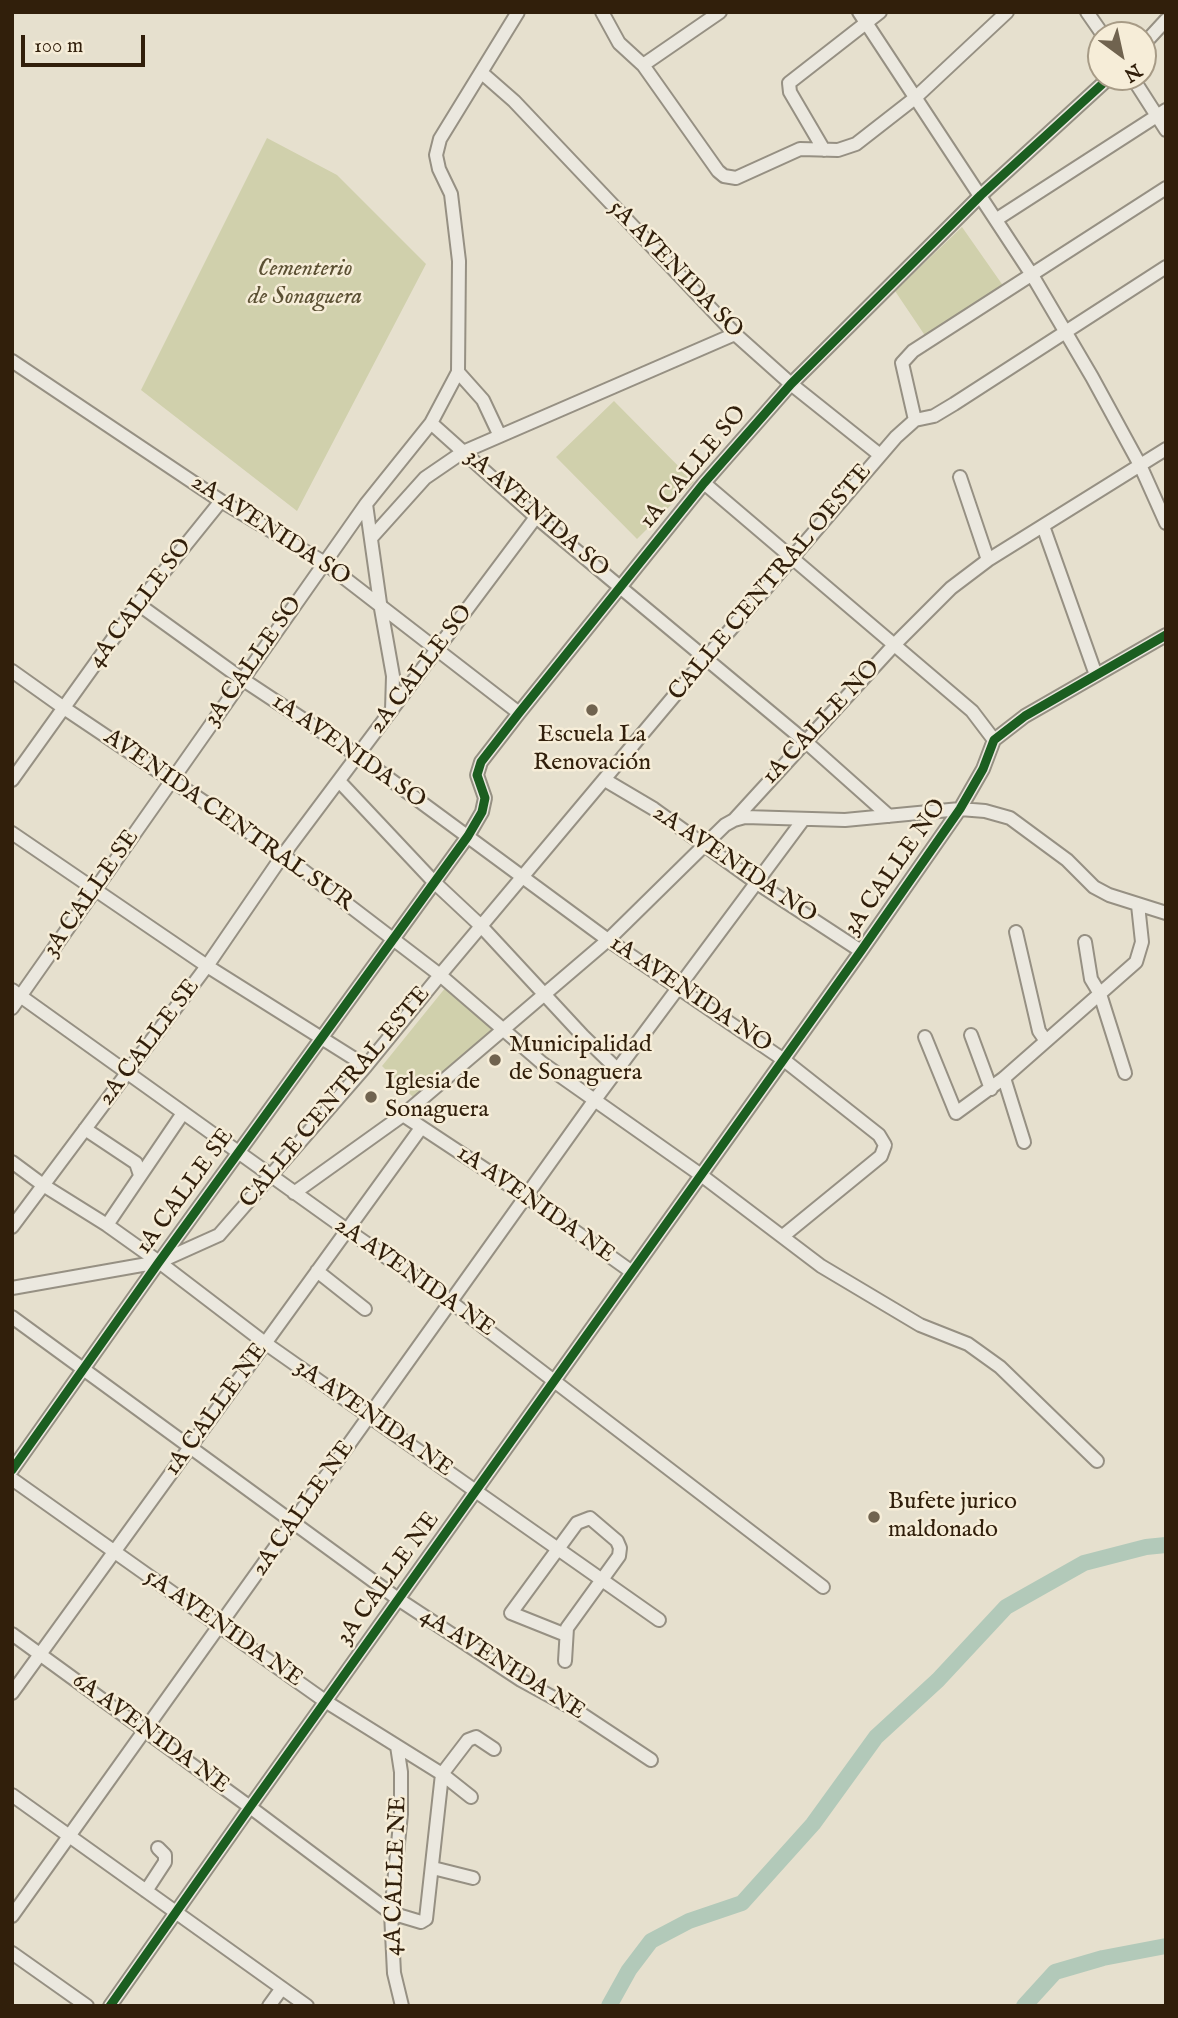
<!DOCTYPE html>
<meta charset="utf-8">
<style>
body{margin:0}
#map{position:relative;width:1178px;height:2018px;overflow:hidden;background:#e6e0ce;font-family:"IM FELL English",serif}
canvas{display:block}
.frame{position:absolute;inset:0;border:14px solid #311f0b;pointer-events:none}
.north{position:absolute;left:1087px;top:21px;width:70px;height:70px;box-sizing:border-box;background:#f6edd8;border:2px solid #a79b86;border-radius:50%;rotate:147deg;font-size:19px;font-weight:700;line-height:28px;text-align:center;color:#311f0b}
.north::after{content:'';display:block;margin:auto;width:24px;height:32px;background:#70634f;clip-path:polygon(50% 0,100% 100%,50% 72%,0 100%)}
.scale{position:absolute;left:21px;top:35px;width:124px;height:32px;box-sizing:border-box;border:4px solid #311f0b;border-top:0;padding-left:9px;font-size:21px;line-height:24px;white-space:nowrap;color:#311f0b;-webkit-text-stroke:5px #f6edd8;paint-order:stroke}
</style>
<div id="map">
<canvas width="1178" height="2018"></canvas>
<div class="frame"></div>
<div class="north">N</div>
<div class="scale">100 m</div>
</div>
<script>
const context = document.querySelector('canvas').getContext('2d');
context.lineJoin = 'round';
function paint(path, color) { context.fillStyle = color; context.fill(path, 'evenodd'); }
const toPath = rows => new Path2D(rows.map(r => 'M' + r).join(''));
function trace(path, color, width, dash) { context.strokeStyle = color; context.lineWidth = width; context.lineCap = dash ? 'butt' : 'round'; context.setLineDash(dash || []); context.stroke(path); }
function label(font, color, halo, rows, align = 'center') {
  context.font = font + ' "IM FELL English",serif'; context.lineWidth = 5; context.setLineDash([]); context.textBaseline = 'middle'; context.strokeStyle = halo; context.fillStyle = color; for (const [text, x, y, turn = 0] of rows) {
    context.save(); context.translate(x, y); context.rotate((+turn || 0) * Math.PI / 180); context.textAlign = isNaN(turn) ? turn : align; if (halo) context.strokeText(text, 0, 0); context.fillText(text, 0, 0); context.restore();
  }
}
paint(toPath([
 [267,138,337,175,426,264,297,511,141,390],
 [962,227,1004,287,926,337,895,291],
 [614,401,694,482,637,539,556,457],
 [446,987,495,1029,414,1098,382,1066]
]), '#d0d0ac');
trace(toPath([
 [609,2006,629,1970,651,1941,689,1921,742,1903,813,1824,876,1737,938,1680,1006,1607,1084,1563,1146,1547,1166,1545],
 [1024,2006,1055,1972,1103,1958,1166,1946]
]), '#b2c9b9', 16);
const minor = toPath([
 [602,12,619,43,643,65,718,171,724,176,736,178,800,149,838,150,856,144,915,98,1007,12],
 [859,12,1032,275,1092,377,1140,465,1166,523],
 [1087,12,1103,35],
 [1143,45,1166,20],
 [643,65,720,12],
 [482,73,514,101,735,334,791,384,880,455],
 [1132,77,1166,130],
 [824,150,790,92,789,83,880,12],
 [997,219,1166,110],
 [12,361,221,501,325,563,519,713],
 [458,372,483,400,499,434],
 [915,420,902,363,913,351,1166,188],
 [431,423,536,517,806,742,889,816],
 [960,477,988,560],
 [704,483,972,711,994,740],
 [366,504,380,603,393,676,392,710],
 [1043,526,1096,675],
 [372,537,425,478,463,452,735,334],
 [138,604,242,679,357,755,608,940,784,1060,879,1135,885,1145,881,1156,783,1236],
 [12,671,64,708,283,855,440,975,542,1063,701,1175,821,1266,920,1325,968,1344,1000,1367,1097,1461],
 [12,780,138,604,221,501],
 [605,780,654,809,757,883,861,951],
 [339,781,434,882,481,926,583,1036,618,1070],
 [734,820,745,817,845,820,960,809,985,811,1010,818,1067,860,1094,887,1109,895,1166,913],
 [12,833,207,966,366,1066],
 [1016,932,1039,1031,1046,1041],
 [1085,942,1091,979,1100,994,1125,1073],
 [12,990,347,1230,451,1302,823,1587],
 [12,1008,366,504,431,423,458,372,459,261,451,194,439,169,436,155,440,139,518,12],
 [971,1035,991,1089],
 [925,1037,956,1113,1004,1078,1136,962,1142,942,1138,905],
 [1004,1078,1024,1142],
 [403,1115,527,1197,632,1272],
 [85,1129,136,1163,140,1175],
 [12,1162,43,1185,107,1225,159,1262,265,1343,659,1620],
 [294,1193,403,1115,608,940,725,825,734,820,894,645,951,588,988,560,1166,449],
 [107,1225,183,1113],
 [12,1227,207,966,283,855,536,517],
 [317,1271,365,1309],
 [12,1288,159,1262,219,1235,366,1066,440,975,706,658,896,437,915,420,934,416,954,404,1166,267],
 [12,1317,398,1599,521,1680,574,1709,651,1760],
 [12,1470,159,1262,468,836,482,812,485,798,477,775,481,762,519,713,704,483,791,384,981,195,1110,77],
 [12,1479,325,1701,442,1774,471,1797],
 [12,1634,250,1807,391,1913,421,1922,426,1919,442,1774,468,1740,476,1737,494,1749],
 [565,1661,567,1628,619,1556,620,1548,617,1541,590,1518,577,1523,511,1613,566,1635],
 [12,1693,421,1128],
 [397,1746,401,1772,401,1814,391,1913,394,1973,402,2006],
 [12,1795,307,2006],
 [433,1868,473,1878],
 [146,1891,165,1862,165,1855,158,1848],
 [12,1916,594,1101,803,820],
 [12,1953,87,2006],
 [110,2006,250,1807,861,951,960,809,983,769,994,740,1025,716,1166,635],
 [269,2006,282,1988]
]);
trace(minor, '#969083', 16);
trace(minor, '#ebe8df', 12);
trace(toPath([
 [12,1470,159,1262,468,836,482,812,485,798,477,775,481,762,519,713,704,483,791,384,981,195,1110,77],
 [110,2006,250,1807,861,951,960,809,983,769,994,740,1025,716,1166,635]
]), '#1b5e20', 9);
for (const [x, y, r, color] of [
 [592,710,7,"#70634f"],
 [495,1060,7,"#70634f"],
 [371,1097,7,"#70634f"],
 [874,1517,7,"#70634f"]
]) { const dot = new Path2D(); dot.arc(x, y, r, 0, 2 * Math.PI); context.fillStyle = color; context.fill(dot); trace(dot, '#f6edd8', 2.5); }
label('italic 24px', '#5b5033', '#f6edd8', [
 ["Cementerio",305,270],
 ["de Sonaguera",305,298]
]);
label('24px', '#311f0b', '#f6edd8', [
 ["5A AVENIDA SO",675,270,46],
 ["1A CALLE SO",694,468,-50],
 ["3A AVENIDA SO",536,514,41],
 ["2A AVENIDA SO",270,531,33],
 ["CALLE CENTRAL OESTE",771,583,-50],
 ["4A CALLE SO",141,604,-53],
 ["3A CALLE SO",254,662,-55],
 ["2A CALLE SO",422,670,-53],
 ["1A CALLE NO",822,723,-47],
 ["1A AVENIDA SO",348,752,35],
 ["AVENIDA CENTRAL SUR",228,821,35],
 ["2A AVENIDA NO",734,865,34],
 ["3A CALLE NO",896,868,-55],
 ["3A CALLE SE",92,894,-55],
 ["1A AVENIDA NO",690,995,34],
 ["2A CALLE SE",150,1043,-53],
 ["CALLE CENTRAL ESTE",336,1098,-50],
 ["1A CALLE SE",186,1192,-54],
 ["1A AVENIDA NE",535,1205,35],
 ["2A AVENIDA NE",414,1278,35],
 ["1A CALLE NE",217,1410,-54],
 ["3A AVENIDA NE",373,1419,35],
 ["2A CALLE NE",304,1509,-55],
 ["3A CALLE NE",389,1579,-54],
 ["5A AVENIDA NE",223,1629,35],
 ["4A AVENIDA NE",502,1665,32],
 ["6A AVENIDA NE",150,1734,36],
 ["4A CALLE NE",397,1876,-88]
]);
label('24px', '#311f0b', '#f6edd8', [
 ["Escuela La",592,736,"center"],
 ["Renovación",592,764,"center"],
 ["Municipalidad",509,1046],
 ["de Sonaguera",509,1074],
 ["Iglesia de",385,1083],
 ["Sonaguera",385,1111],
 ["Bufete jurico",888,1503],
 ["maldonado",888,1531]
], 'left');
</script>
